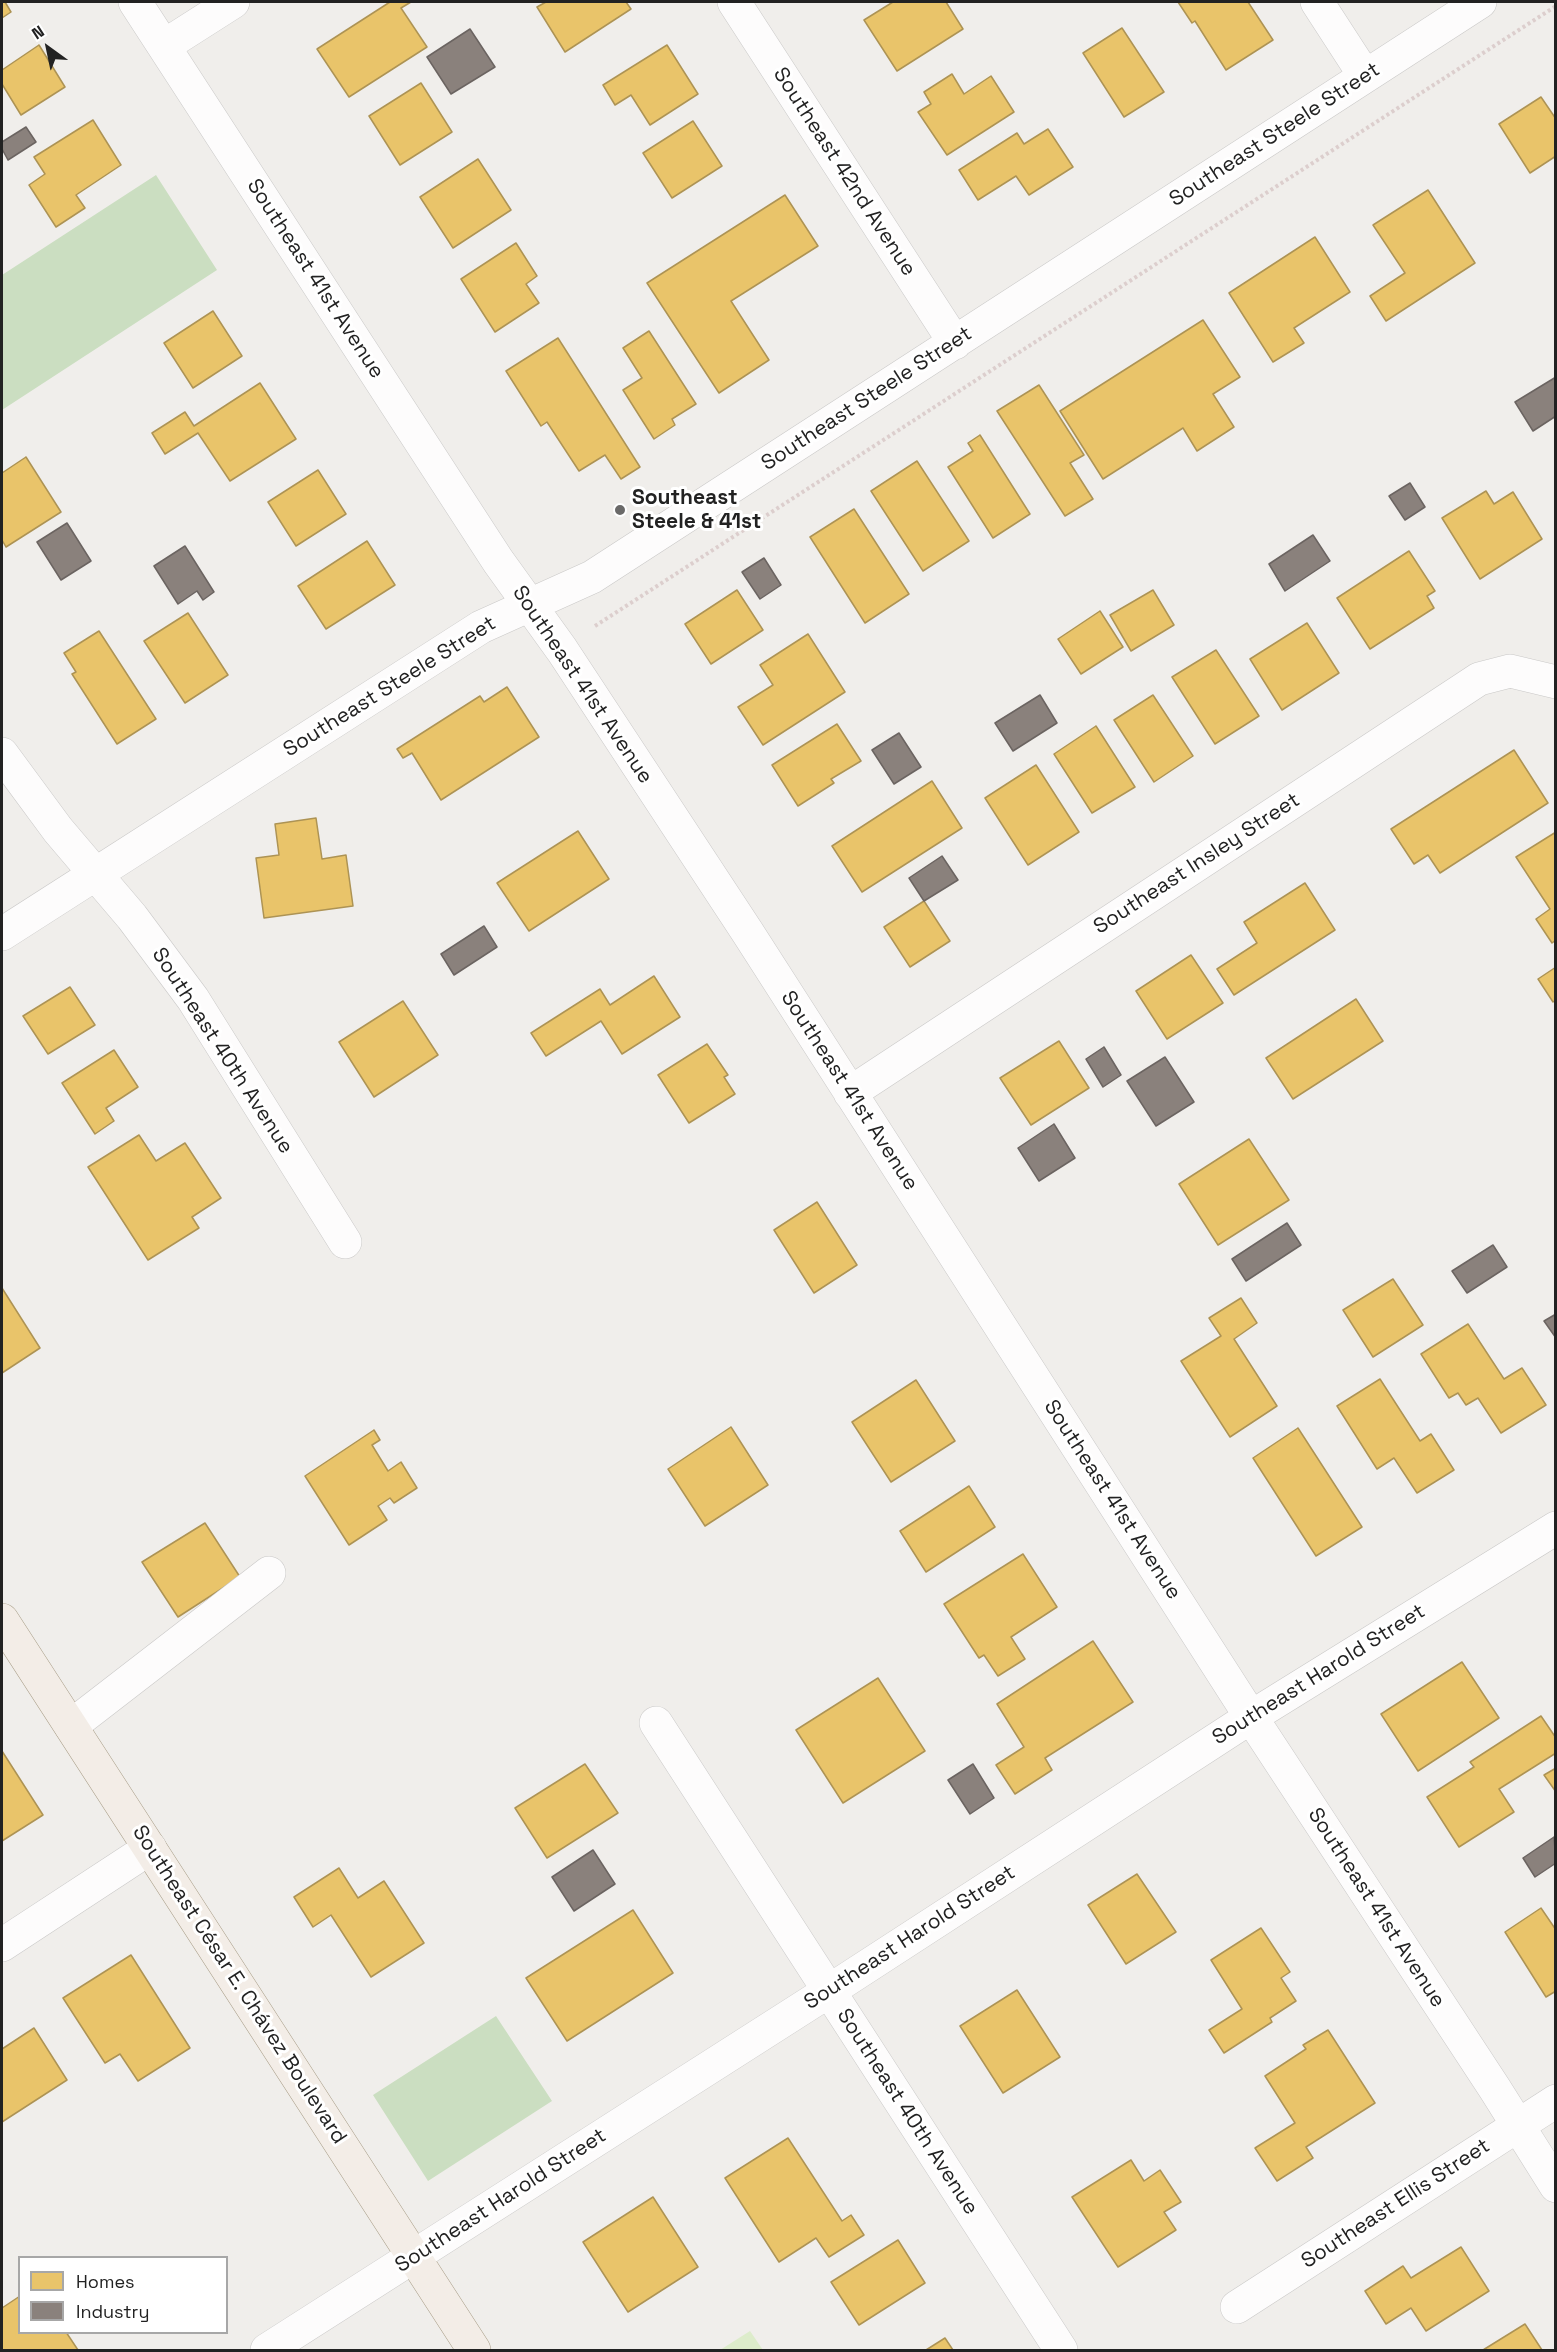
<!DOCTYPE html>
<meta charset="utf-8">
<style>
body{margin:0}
#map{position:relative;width:1557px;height:2352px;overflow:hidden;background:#f0eeeb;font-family:"Space Grotesk",sans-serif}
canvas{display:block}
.frame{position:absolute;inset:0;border:3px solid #222;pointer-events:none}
.legend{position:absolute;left:18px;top:2256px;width:210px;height:78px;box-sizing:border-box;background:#fff;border:2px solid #a7a7a7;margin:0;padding:8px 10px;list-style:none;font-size:18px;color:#222}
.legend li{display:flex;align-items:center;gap:12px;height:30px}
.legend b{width:30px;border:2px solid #a7a7a7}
.north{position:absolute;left:18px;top:18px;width:60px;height:60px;-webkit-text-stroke:4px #fff;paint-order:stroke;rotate:327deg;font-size:16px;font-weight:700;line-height:24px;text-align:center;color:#222}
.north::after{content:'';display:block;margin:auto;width:21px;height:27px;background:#222;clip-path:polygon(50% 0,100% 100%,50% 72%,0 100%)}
</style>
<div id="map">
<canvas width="1557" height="2352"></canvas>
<div class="frame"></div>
<ul class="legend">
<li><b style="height:16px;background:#e9c46a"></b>Homes</li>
<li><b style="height:16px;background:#8a817c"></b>Industry</li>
</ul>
<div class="north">N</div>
</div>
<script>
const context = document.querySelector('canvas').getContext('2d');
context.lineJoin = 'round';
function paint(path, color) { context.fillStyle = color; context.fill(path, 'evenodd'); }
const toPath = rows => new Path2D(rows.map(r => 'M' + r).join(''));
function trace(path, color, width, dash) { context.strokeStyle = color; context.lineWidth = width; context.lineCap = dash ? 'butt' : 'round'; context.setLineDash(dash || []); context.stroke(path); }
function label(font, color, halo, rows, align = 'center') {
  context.font = font + ' "Space Grotesk",sans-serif'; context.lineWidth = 6; context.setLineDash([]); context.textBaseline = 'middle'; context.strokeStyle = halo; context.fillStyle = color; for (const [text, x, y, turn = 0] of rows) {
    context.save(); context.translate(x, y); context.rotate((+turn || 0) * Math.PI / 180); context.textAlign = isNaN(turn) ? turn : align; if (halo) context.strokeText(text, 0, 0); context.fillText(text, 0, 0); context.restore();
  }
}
paint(toPath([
 [750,2331,763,2350,720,2350]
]), '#ddeccb');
paint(toPath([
 [156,175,217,270,2,410,2,275],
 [496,2016,552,2101,428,2181,373,2095]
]), '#cbdec1');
const homes = toPath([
 [2,2,5,2,11,12,2,18,2,2],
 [390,2,411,2,401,8,427,47,349,97,317,49,390,2],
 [546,2,626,2,631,9,565,52,537,7,546,2],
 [893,2,946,2,963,29,897,71,864,20,893,2],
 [1178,2,1248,2,1273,40,1226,70,1195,21,1192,23,1178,2],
 [1122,28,1164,92,1124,117,1083,53,1122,28],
 [39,45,65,87,21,115,2,84,2,70,39,45],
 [667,45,698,94,650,125,631,95,615,105,603,85,667,45],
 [952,74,964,94,991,76,1014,112,947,155,918,112,931,104,924,92,952,74],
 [421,83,452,132,400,165,369,116,421,83],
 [1541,97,1556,119,1556,156,1530,173,1499,124,1541,97],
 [93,120,121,165,76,195,85,208,56,227,29,185,45,174,34,157,93,120],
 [693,121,722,166,672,198,643,153,693,121],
 [1048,129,1073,167,1029,195,1016,176,978,200,959,170,1017,133,1024,144,1048,129],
 [478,159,511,210,453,248,420,197,478,159],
 [1428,190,1475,263,1386,321,1370,296,1405,273,1373,225,1428,190],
 [785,195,818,246,731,301,769,360,719,393,647,283,785,195],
 [1315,237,1350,292,1294,328,1304,343,1273,362,1229,293,1315,237],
 [516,243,537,276,526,284,539,303,495,332,461,279,516,243],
 [213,311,242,356,193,388,164,343,213,311],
 [1203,320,1240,377,1213,394,1234,427,1197,451,1183,428,1103,479,1060,411,1203,320],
 [649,331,696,404,672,419,675,425,654,439,623,390,642,378,623,348,649,331],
 [558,338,640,467,621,479,605,455,579,471,547,422,541,426,506,371,558,338],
 [260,383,296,439,230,481,198,433,165,454,152,433,185,412,194,426,260,383],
 [1039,385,1084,455,1070,463,1093,499,1065,516,997,411,1039,385],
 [980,435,1030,514,993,538,948,467,973,451,968,443,980,435],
 [26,457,61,512,6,547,2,540,2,473,26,457],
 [917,461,969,541,923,571,871,491,917,461],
 [318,470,346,514,296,546,268,502,318,470],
 [1486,491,1494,504,1513,492,1542,539,1480,579,1442,518,1486,491],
 [854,509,909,594,865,623,810,537,854,509],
 [367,541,395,585,326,629,298,586,367,541],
 [1409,551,1435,591,1427,596,1434,608,1370,649,1337,598,1409,551],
 [737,590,763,630,711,664,685,624,737,590],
 [1153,590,1174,625,1131,651,1110,615,1153,590],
 [1100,611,1123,647,1081,674,1058,639,1100,611],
 [188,613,228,675,185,703,144,641,188,613],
 [1307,623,1339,673,1282,710,1250,659,1307,623],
 [99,631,156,719,117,744,72,674,76,672,64,653,99,631],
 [808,634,845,692,763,745,738,707,773,685,760,665,808,634],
 [1216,650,1259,716,1215,744,1172,677,1216,650],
 [507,687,539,737,441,800,412,753,403,758,397,749,480,696,484,702,507,687],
 [1153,695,1193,756,1154,782,1114,720,1153,695],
 [837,724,861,761,831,779,834,783,798,806,772,765,837,724],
 [1096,726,1135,787,1092,813,1054,754,1096,726],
 [1514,750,1548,803,1440,873,1428,855,1414,864,1391,829,1514,750],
 [1036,765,1079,832,1028,865,985,798,1036,765],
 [932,781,962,828,862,892,832,846,932,781],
 [316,818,322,859,346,855,353,906,264,918,256,858,279,855,275,824,316,818],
 [578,831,609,879,529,931,497,883,578,831],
 [1556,832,1556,940,1552,943,1536,919,1550,909,1516,857,1556,832],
 [1305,883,1335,930,1234,995,1217,969,1257,943,1244,922,1305,883],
 [924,901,950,941,910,967,884,927,924,901],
 [1191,955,1223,1003,1167,1039,1136,991,1191,955],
 [1556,967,1556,1000,1553,1002,1538,979,1556,967],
 [654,976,680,1017,622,1054,601,1021,546,1056,531,1033,600,989,610,1005,654,976],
 [70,987,95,1025,48,1054,23,1016,70,987],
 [1356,999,1383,1041,1293,1099,1266,1058,1356,999],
 [403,1001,438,1055,374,1097,339,1042,403,1001],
 [1059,1041,1089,1088,1031,1125,1000,1078,1059,1041],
 [707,1044,728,1075,724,1077,735,1094,689,1123,658,1075,707,1044],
 [114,1050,138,1087,106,1108,114,1121,95,1134,62,1083,114,1050],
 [139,1135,156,1161,185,1143,221,1198,192,1217,199,1228,148,1260,88,1167,139,1135],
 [1249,1139,1289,1200,1218,1245,1179,1184,1249,1139],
 [817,1202,857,1265,814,1293,774,1230,817,1202],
 [1393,1279,1423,1325,1373,1357,1343,1310,1393,1279],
 [2,1288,40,1348,2,1373,2,1288],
 [1241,1298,1257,1323,1234,1339,1277,1406,1230,1437,1181,1361,1221,1336,1209,1318,1241,1298],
 [1468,1324,1504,1379,1522,1368,1546,1405,1501,1433,1478,1398,1466,1405,1458,1393,1449,1398,1421,1354,1468,1324],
 [1380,1379,1420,1441,1431,1434,1454,1470,1417,1493,1394,1458,1377,1469,1337,1406,1380,1379],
 [916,1380,955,1441,891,1482,852,1422,916,1380],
 [731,1427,768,1485,705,1526,668,1469,731,1427],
 [1298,1428,1362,1527,1316,1556,1253,1458,1298,1428],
 [374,1430,380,1440,372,1445,388,1471,401,1462,417,1488,394,1503,390,1498,378,1506,387,1520,349,1545,305,1476,374,1430],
 [969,1486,995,1527,926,1572,900,1531,969,1486],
 [205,1523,240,1577,178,1617,142,1562,205,1523],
 [1023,1554,1057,1607,1011,1637,1025,1659,998,1676,984,1655,979,1658,944,1604,1023,1554],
 [1093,1641,1133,1702,1045,1758,1052,1770,1015,1794,996,1765,1024,1747,997,1704,1093,1641],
 [1462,1662,1499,1718,1418,1771,1381,1714,1462,1662],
 [878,1678,925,1751,843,1803,796,1730,878,1678],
 [1541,1716,1556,1738,1556,1753,1499,1789,1514,1812,1459,1847,1427,1797,1474,1767,1470,1762,1541,1716],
 [2,1751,43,1815,2,1841,2,1751],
 [585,1764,618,1813,547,1858,515,1808,585,1764],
 [1556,1768,1556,1792,1544,1775,1556,1768],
 [339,1868,358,1898,384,1881,424,1943,371,1977,331,1915,313,1927,294,1897,339,1868],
 [1137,1874,1176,1932,1126,1964,1088,1905,1137,1874],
 [1541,1908,1556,1930,1556,1991,1546,1997,1505,1932,1541,1908],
 [633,1910,673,1973,567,2041,526,1978,633,1910],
 [1261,1928,1290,1972,1281,1978,1296,2001,1270,2018,1272,2022,1224,2053,1209,2030,1242,2009,1211,1960,1261,1928],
 [131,1955,190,2048,138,2081,120,2054,105,2063,63,1998,131,1955],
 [1017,1990,1060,2057,1003,2093,960,2026,1017,1990],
 [34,2028,67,2080,2,2122,2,2049,34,2028],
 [1328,2030,1375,2103,1306,2147,1313,2158,1277,2181,1255,2148,1295,2123,1265,2076,1306,2049,1303,2045,1328,2030],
 [788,2138,842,2221,851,2215,864,2235,829,2257,816,2238,779,2262,725,2178,788,2138],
 [1131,2160,1144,2181,1160,2170,1181,2202,1164,2212,1176,2230,1118,2267,1072,2197,1131,2160],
 [653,2197,698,2267,628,2312,583,2242,653,2197],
 [898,2240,925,2283,859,2325,831,2282,898,2240],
 [1461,2247,1489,2291,1426,2331,1411,2308,1386,2324,1365,2291,1403,2266,1411,2278,1461,2247],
 [20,2296,20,2332,66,2332,78,2350,2,2350,2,2308,20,2296],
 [1525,2324,1542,2350,1483,2350,1525,2324],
 [945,2338,953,2350,926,2350,945,2338]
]);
paint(homes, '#e9c46a');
trace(homes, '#ad9354', 1.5);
const industry = toPath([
 [470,29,495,67,451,94,427,57,470,29],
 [26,127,36,142,8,160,2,149,2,142,26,127],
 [1556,377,1556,416,1533,431,1515,402,1556,377],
 [1410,483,1425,507,1405,520,1389,496,1410,483],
 [67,523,91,561,61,580,37,542,67,523],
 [1313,535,1330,561,1285,591,1269,564,1313,535],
 [185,546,214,592,203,600,197,591,178,604,154,566,185,546],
 [764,558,781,585,760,599,742,572,764,558],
 [1040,695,1057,723,1013,751,995,723,1040,695],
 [899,733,921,767,894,784,872,750,899,733],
 [942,856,958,880,924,901,909,878,942,856],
 [484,926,497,947,454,975,441,954,484,926],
 [1104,1047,1121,1075,1103,1087,1086,1059,1104,1047],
 [1165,1057,1194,1102,1156,1126,1127,1081,1165,1057],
 [1054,1124,1075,1158,1039,1181,1018,1148,1054,1124],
 [1287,1223,1301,1245,1246,1281,1232,1259,1287,1223],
 [1493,1245,1507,1267,1467,1293,1452,1271,1493,1245],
 [1556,1314,1556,1338,1544,1321,1556,1314],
 [973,1764,994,1798,970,1814,948,1780,973,1764],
 [1554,1837,1556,1863,1535,1877,1523,1858,1554,1837],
 [593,1850,615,1884,574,1911,552,1877,593,1850]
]);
paint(industry, '#8a817c');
trace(industry, '#6b6461', 1.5);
const minor = toPath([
 [135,2,498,561,562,650,748,933,1251,1717,1495,2089,1556,2186],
 [734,2,955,343],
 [1317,2,1365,76],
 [164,46,233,2],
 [2,754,58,830,132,917,193,999,345,1242],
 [2,934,481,627,592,577,1480,2],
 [850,1093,1479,679,1510,671,1556,682],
 [656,1723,1061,2350],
 [71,1726,269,1573],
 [2,1945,150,1848],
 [1237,2307,1556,2101],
 [267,2350,829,1991,1251,1717,1556,1528]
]);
const major = toPath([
 [2,1620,474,2350]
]);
trace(minor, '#c9c8c7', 34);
trace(major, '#a79c86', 34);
trace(toPath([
 [595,626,1556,6]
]), '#dccecd', 4, [3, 3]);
trace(minor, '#fdfcfc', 33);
trace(major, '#f3ede7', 33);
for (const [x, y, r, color] of [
 [620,510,6,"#6a6968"]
]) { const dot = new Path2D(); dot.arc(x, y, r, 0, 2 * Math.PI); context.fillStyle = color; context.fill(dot); trace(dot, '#fff', 2); }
label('21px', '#222', '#fff', [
 ["Southeast Steele Street",1275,135,-33],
 ["Southeast 42nd Avenue",844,172,57],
 ["Southeast 41st Avenue",315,279,57],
 ["Southeast Steele Street",867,399,-33],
 ["Southeast 41st Avenue",582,685,56],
 ["Southeast Steele Street",390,687,-32],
 ["Southeast Insley Street",1197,864,-33],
 ["Southeast 40th Avenue",222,1051,57],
 ["Southeast 41st Avenue",849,1091,57],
 ["Southeast 41st Avenue",1112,1500,57],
 ["Southeast Harold Street",1319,1675,-32],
 ["Southeast 41st Avenue",1376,1908,57],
 ["Southeast Harold Street",910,1938,-33],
 ["Southeast César E. Chávez Boulevard",239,1985,57],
 ["Southeast 40th Avenue",907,2112,57],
 ["Southeast Harold Street",501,2201,-33],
 ["Southeast Ellis Street",1396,2204,-33]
]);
label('bold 21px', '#222', '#fff', [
 ["Southeast",632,498],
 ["Steele & 41st",632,522]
], 'left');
</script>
